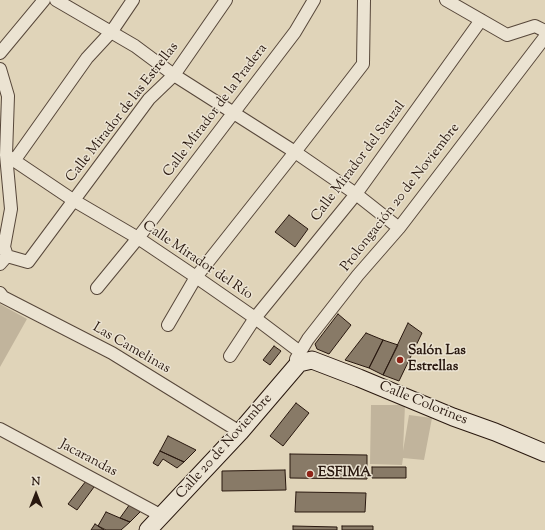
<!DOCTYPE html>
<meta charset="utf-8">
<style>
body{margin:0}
#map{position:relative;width:545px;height:530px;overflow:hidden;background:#e0d4b9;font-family:"Sorts Mill Goudy",serif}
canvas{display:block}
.north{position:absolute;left:16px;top:474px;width:40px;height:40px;-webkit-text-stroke:3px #ebe3d2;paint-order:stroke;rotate:0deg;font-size:11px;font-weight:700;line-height:16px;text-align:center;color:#29180f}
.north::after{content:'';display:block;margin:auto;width:14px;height:18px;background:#29180f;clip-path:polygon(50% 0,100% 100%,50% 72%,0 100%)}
</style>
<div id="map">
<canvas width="545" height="530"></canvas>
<div class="north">N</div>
</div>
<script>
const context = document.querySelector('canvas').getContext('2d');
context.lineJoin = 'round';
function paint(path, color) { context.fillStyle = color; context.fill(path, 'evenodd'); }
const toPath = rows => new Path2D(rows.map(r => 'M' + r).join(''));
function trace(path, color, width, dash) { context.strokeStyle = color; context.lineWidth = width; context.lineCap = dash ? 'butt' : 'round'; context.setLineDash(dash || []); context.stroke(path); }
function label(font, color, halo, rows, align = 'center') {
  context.font = font + ' "Sorts Mill Goudy",serif'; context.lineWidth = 3; context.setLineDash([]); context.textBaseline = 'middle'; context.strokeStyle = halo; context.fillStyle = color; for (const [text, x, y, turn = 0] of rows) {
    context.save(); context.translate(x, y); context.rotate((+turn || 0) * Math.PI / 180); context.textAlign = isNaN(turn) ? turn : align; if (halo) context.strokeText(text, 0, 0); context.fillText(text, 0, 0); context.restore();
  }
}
paint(toPath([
 [0,304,27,319,0,367],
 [371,405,405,405,403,451,409,415,432,418,424,460,403,458,402,465,370,464]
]), '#c1b49c');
const building = toPath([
 [289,215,308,229,295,247,275,232,289,215],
 [338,314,351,325,329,354,317,349,315,344,338,314],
 [408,323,422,333,399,381,383,375,408,323],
 [366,333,383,340,369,368,345,360,366,333],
 [383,340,398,345,383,375,369,368,383,340],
 [274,346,281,351,270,365,263,360,274,346],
 [296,403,309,413,283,446,270,436,296,403],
 [168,436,196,450,184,462,160,451,168,436],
 [160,451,184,462,177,468,163,459,158,466,153,463,160,451],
 [290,454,367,455,367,479,290,478,290,454],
 [372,467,406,467,406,478,372,478,372,467],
 [285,470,286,490,222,491,222,471,285,470],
 [86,481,94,487,77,510,68,504,86,481],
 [296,492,366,493,365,512,295,512,296,492],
 [130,504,141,511,130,522,120,518,130,504],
 [106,512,120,518,130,522,121,530,106,530,98,526,106,512],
 [95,524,104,530,91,530,95,524],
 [293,526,337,527,337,530,293,530,293,526],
 [342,526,373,526,373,530,342,530,342,526]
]);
paint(building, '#887a67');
trace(building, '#29180f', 1);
const minor = toPath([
 [56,0,135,46,174,75,295,152,356,194,399,228],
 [446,0,507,35,535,26,545,31],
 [0,53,44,0],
 [0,69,8,96,6,155,73,200,138,238,196,277,255,318,300,352],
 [6,155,11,209,4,247,7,256],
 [14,161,87,58,112,31,133,0],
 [0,264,7,256,28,262,149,99,174,75,226,0],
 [97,288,138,238,295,32,314,0],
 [0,293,3,297,112,353,240,432],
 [168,325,196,277,295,152,363,64,364,0],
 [230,356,255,318,356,194,481,20],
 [296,359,308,339,358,275,399,228,545,37],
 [0,429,162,516]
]);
const secondary = toPath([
 [148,530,240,432,299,363,312,360,359,378,453,417,495,432,545,453]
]);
trace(minor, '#57473a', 14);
trace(secondary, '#29180f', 19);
trace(minor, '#ebe3d2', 12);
trace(secondary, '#ebe3d2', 17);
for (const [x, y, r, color] of [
 [400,360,4,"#8f2418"],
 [310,474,4,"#8f2418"]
]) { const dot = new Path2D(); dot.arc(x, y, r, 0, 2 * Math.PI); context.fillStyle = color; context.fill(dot); trace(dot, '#ebe3d2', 1.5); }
label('14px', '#29180f', '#ebe3d2', [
 ["Calle Mirador de la Pradera",216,111,-53],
 ["Calle Mirador de las Estrellas",123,113,-52],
 ["Calle Mirador del Sauzal",359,162,-53],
 ["Prolongación 20 de Noviembre",401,198,-52],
 ["Calle Mirador del Río",197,261,34],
 ["Las Camelinas",131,349,30],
 ["Calle Colorines",423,404,22],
 ["Calle 20 de Noviembre",225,447,-48],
 ["Jacarandas",88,459,28]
]);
label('bold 14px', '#29180f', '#ebe3d2', [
 ["Salón Las",408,352],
 ["Estrellas",408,368],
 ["ESFIMA",318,474]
], 'left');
</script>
